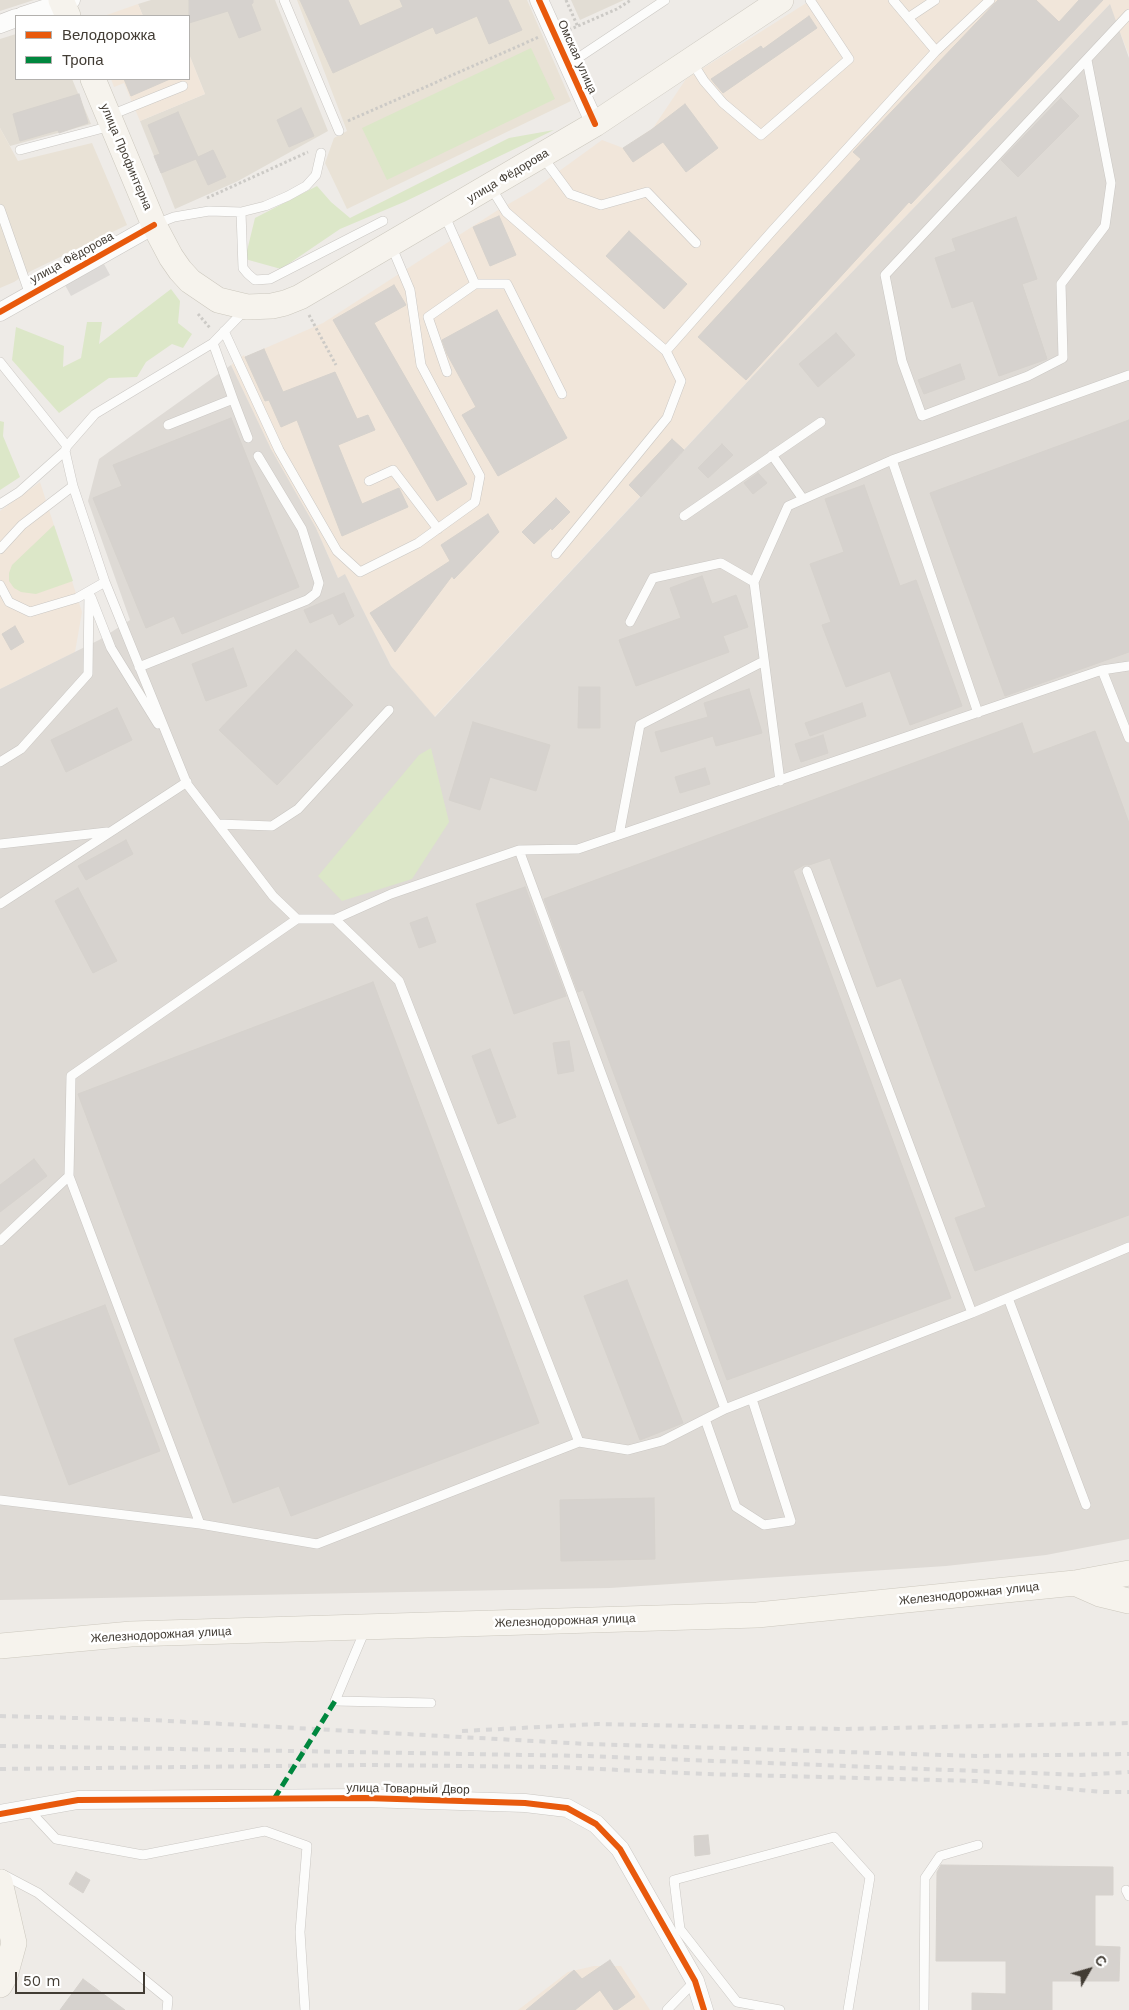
<!DOCTYPE html>
<meta charset="utf-8">
<style>
body{margin:0}
#map{position:relative;width:1129px;height:2010px;overflow:hidden;background:#eeebe7;font-family:"Work Sans",sans-serif}
canvas{display:block}
.legend{position:absolute;left:15px;top:15px;width:175px;height:65px;box-sizing:border-box;background:#fff;border:1px solid #b3b1ae;margin:0;padding:6px 9px;list-style:none;font-size:15px;color:#423c34}
.legend li{display:flex;align-items:center;gap:10px;height:25px}
.legend b{width:25px;border:1px solid #b3b1ae}
.north{position:absolute;left:1064px;top:1945px;width:50px;height:50px;-webkit-text-stroke:4px #fff;paint-order:stroke;rotate:52deg;font-size:14px;font-weight:700;line-height:20px;text-align:center;color:#423c34}
.north::after{content:'';display:block;margin:auto;width:18px;height:22px;background:#423c34;clip-path:polygon(50% 0,100% 100%,50% 72%,0 100%)}
.scale{position:absolute;left:15px;top:1972px;width:130px;height:22px;box-sizing:border-box;border:2px solid #423c34;border-top:0;padding-left:6px;font-size:15px;line-height:18px;white-space:nowrap;color:#423c34;-webkit-text-stroke:4px #fff;paint-order:stroke}
</style>
<div id="map">
<canvas width="1129" height="2010"></canvas>
<ul class="legend">
<li><b style="height:6px;background:#e8590c"></b>Велодорожка</li>
<li><b style="height:6px;background:#00873e"></b>Тропа</li>
</ul>
<div class="north">С</div>
<div class="scale">50 m</div>
</div>
<script>
const context = document.querySelector('canvas').getContext('2d');
context.lineJoin = 'round';
function paint(path, color) { context.fillStyle = color; context.fill(path, 'evenodd'); }
const toPath = rows => new Path2D(rows.map(r => 'M' + r).join(''));
function trace(path, color, width, dash) { context.strokeStyle = color; context.lineWidth = width; context.lineCap = dash ? 'butt' : 'round'; context.setLineDash(dash || []); context.stroke(path); }
function label(font, color, halo, rows, align = 'center') {
  context.font = font + ' "Work Sans",sans-serif'; context.lineWidth = 5; context.setLineDash([]); context.textBaseline = 'middle'; context.strokeStyle = halo; context.fillStyle = color; for (const [text, x, y, turn = 0] of rows) {
    context.save(); context.translate(x, y); context.rotate((+turn || 0) * Math.PI / 180); context.textAlign = isNaN(turn) ? turn : align; if (halo) context.strokeText(text, 0, 0); context.fillText(text, 0, 0); context.restore();
  }
}
paint(toPath([
 [0,0,34,0,0,11],
 [151,0,275,0,328,131,238,181,175,209,140,121,205,94,189,54,189,16,143,16,138,4],
 [571,0,624,0,580,20],
 [16,34,16,79,72,79,91,124,10,146,0,128,0,39]
]), '#e2ddd4');
paint(toPath([
 [811,0,1129,0,1129,55,1109,5,778,349,434,717,391,666,345,575,338,578,316,528,271,449,231,365,244,355,245,357,323,323,498,210,533,190,602,140,623,148,653,128,686,79],
 [138,4,143,16,104,16],
 [189,54,205,94,140,121,124,83,114,87,111,79,189,79],
 [40,482,82,612,75,652,0,689,0,511],
 [594,1966,621,1966,650,2010,518,2010,568,1972]
]), '#f1e6da');
paint(toPath([
 [1110,4,1129,58,1129,1539,1046,1555,946,1566,610,1588,0,1600,0,689,99,640,130,620,88,501,99,459,231,365,271,449,316,528,338,578,345,574,391,666,435,717,778,349]
]), '#dedad5');
paint(toPath([
 [297,0,527,0,571,101,347,209,325,163,334,138,347,131],
 [0,128,18,161,92,143,127,225,31,271,14,282,0,288]
]), '#e9e2d6');
paint(toPath([
 [531,48,555,99,387,180,362,128],
 [554,130,404,202,340,229,281,269,245,259,255,218,317,186,331,202,350,218,509,138],
 [171,289,180,301,178,323,192,334,183,348,172,344,146,362,137,377,109,378,59,413,12,360,16,327,64,346,63,367,81,358,87,322,102,322,99,344],
 [0,421,4,422,3,436,20,477,0,490],
 [54,525,73,581,36,594,21,592,14,588,9,581,9,573,12,565],
 [431,748,449,822,412,879,342,901,318,876,419,755]
]), '#dce7c8');
paint(toPath([
 [104,264,110,275,71,296,65,285]
]), '#dddad7');
const building = toPath([
 [189,0,253,0,253,3,251,4,261,30,239,38,228,11,189,23,189,0],
 [300,0,348,0,360,26,403,7,400,0,508,0,522,30,489,44,477,16,436,34,433,27,333,73,300,0],
 [998,0,1036,0,1059,22,1079,0,1103,0,911,204,909,202,746,380,698,337,861,159,853,152,998,0],
 [809,16,817,28,723,93,715,84,711,79,761,46,763,49,809,16],
 [124,79,170,79,131,96,124,79],
 [79,94,88,123,59,133,58,130,20,141,13,114,79,94],
 [1061,98,1079,116,1018,177,1001,160,1061,98],
 [685,104,718,148,686,172,663,142,633,162,623,148,651,130,685,104],
 [301,108,314,136,289,147,277,120,301,108],
 [178,112,198,157,213,150,226,177,208,185,196,159,161,173,154,156,160,154,148,125,178,112],
 [499,216,516,255,490,266,473,227,499,216],
 [1016,217,1037,279,1022,284,1047,359,999,376,973,301,952,308,935,258,956,251,952,239,1016,217],
 [629,231,687,284,664,309,606,256,629,231],
 [394,285,406,305,374,323,467,484,437,501,333,320,394,285],
 [497,310,567,438,498,476,462,415,476,407,447,354,442,340,497,310],
 [836,333,855,355,818,387,799,364,836,333],
 [264,349,283,392,335,372,357,419,368,415,375,430,338,445,362,504,399,488,408,507,342,536,297,420,281,427,269,400,265,401,245,357,264,349],
 [960,364,965,379,924,394,918,380,960,364],
 [231,418,299,587,182,634,174,616,146,628,93,498,122,486,113,465,231,418],
 [1129,420,1129,652,1005,696,930,493,1129,420],
 [672,439,684,450,641,497,629,485,672,439],
 [722,444,733,455,708,478,698,468,722,444],
 [758,473,767,483,753,494,744,483,758,473],
 [864,485,900,586,916,580,962,706,910,725,890,671,846,687,822,625,831,622,810,564,844,552,825,499,864,485],
 [556,498,570,512,552,530,551,528,534,544,522,532,556,498],
 [488,514,499,532,454,579,452,576,395,652,370,613,450,561,441,545,488,514],
 [702,576,712,604,736,595,748,627,723,636,729,652,636,686,619,640,681,618,670,588,702,576],
 [344,593,354,616,339,625,333,613,310,623,304,610,344,593],
 [15,626,24,642,11,650,2,634,15,626],
 [233,648,247,686,206,701,192,664,233,648],
 [296,650,353,705,277,785,219,730,296,650],
 [579,687,600,687,600,728,578,728,579,687],
 [749,689,762,733,716,746,713,736,661,752,655,732,708,717,704,703,749,689],
 [862,703,866,716,810,736,805,723,862,703],
 [117,708,132,740,66,772,51,740,117,708],
 [473,722,550,745,536,791,490,777,480,810,449,800,473,722],
 [1022,723,1033,754,1095,731,1129,823,1129,1215,975,1271,955,1218,986,1207,901,978,877,987,830,858,809,865,804,865,793,871,951,1298,727,1380,583,990,578,992,544,899,1022,723],
 [823,735,828,753,801,762,795,744,823,735],
 [705,768,710,784,680,793,675,777,705,768],
 [126,840,133,854,86,880,78,866,126,840],
 [525,887,566,996,514,1014,476,904,525,887],
 [78,888,117,961,93,973,55,901,78,888],
 [427,917,436,942,419,948,410,923,427,917],
 [373,982,539,1423,291,1516,279,1486,233,1503,78,1094,373,982],
 [569,1041,574,1071,558,1074,553,1043,569,1041],
 [490,1049,516,1117,498,1124,472,1056,490,1049],
 [34,1159,47,1176,0,1212,0,1185,34,1159],
 [627,1280,683,1423,640,1440,584,1296,627,1280],
 [105,1305,160,1451,69,1485,14,1339,105,1305],
 [654,1498,655,1559,561,1561,560,1500,654,1498],
 [708,1835,710,1854,695,1856,694,1836,708,1835],
 [941,1865,1113,1867,1113,1895,1095,1895,1095,1946,1120,1947,1119,1981,1052,1981,1052,2010,972,2010,972,1993,1006,1994,1006,1961,936,1961,937,1872,941,1865],
 [76,1872,90,1880,83,1893,69,1884,76,1872],
 [610,1960,635,1997,617,2010,614,2010,600,1990,575,2010,526,2010,574,1970,582,1979,610,1960],
 [83,1979,125,2010,60,2010,83,1979]
]);
paint(building, '#d6d2ce');
trace(building, '#d6d2cd', 1);
const lane = toPath([
 [284,0,339,131],
 [893,0,936,51],
 [908,18,935,0],
 [1087,60,1111,183,1105,226,1061,284,1063,358,1028,376,922,416,902,361,885,275,1129,14],
 [692,62,704,81,723,103,761,135,849,59,810,0],
 [569,64,665,0],
 [111,115,183,86],
 [20,150,111,126],
 [542,156,570,194,601,205,647,192,696,243],
 [490,186,506,212,666,351],
 [0,209,30,295],
 [241,212,243,268,248,274,255,280,270,279,383,221],
 [444,214,475,284,507,284,562,394],
 [156,224,174,217,209,211,241,212,265,206,288,196,306,186,316,175,321,153],
 [224,331,279,450,337,551,360,572,418,543,475,502,480,476,421,365,410,290,391,245],
 [0,362,67,446],
 [447,372,428,317,475,284],
 [233,399,248,438],
 [168,425,233,399,213,343],
 [772,455,803,499],
 [892,460,978,713],
 [369,481,393,470,438,529],
 [0,504,19,492,65,451],
 [684,516,821,422],
 [0,549,22,525,73,486],
 [556,554,667,418,681,381,666,351,773,230,936,51,990,0],
 [0,585,9,602,30,612,77,598,105,582],
 [91,597,111,648,158,724],
 [630,622,653,578,721,563,754,582],
 [139,667,307,600,316,593,319,583,302,529,258,456],
 [1102,670,1129,738],
 [0,762,21,749,88,674,89,592],
 [780,781,754,582,788,506,892,460,1129,375],
 [218,824,272,826,298,809,389,710],
 [619,835,640,725,764,661],
 [0,844,107,832],
 [519,850,725,1409],
 [807,871,972,1313],
 [0,904,187,782],
 [335,919,391,894,519,850,578,849,1102,670,1129,666],
 [69,1176,71,1076,297,919],
 [0,1241,69,1176,200,1524],
 [1008,1298,1086,1505],
 [705,1419,736,1507,764,1525,791,1521,752,1399],
 [579,1442,628,1450,662,1441,725,1409,972,1313,1129,1247],
 [0,1500,200,1524,317,1544,579,1442,399,981,335,919,297,919,273,896,187,784,105,582,73,486,65,451,67,446,95,414,213,343,245,310],
 [365,1630,335,1701,431,1703],
 [28,1809,56,1839,143,1855,265,1831,307,1846,300,1932,305,2010],
 [2,1874,38,1893,168,1999,167,2010],
 [1126,1890,1129,1896],
 [667,2010,695,1981],
 [780,2010,737,2002,680,1929,674,1880,834,1837,870,1877,848,2010],
 [924,2010,925,1878,940,1856,978,1845]
]);
const street = toPath([
 [539,0,595,124],
 [22,16,71,0],
 [0,24,16,18],
 [0,312,154,225],
 [0,1814,78,1800,365,1798,525,1803,567,1808,596,1824,620,1849,695,1981,704,2010]
]);
const secondary = toPath([
 [61,0,68,16],
 [93,79,154,225,171,257,180,270,190,281,218,300,247,307,272,306,285,303,300,297,595,124,781,0],
 [1075,1583,1100,1594,1129,1601],
 [0,1646,131,1634,757,1615,1075,1583,1129,1573],
 [0,1882,14,1943,5,1976,0,1985]
]);
trace(lane, '#cac7c3', 10);
trace(street, '#cac7c3', 19);
trace(secondary, '#ccc8be', 26);
trace(toPath([
 [566,0,578,27],
 [569,30,617,9,631,0],
 [348,121,539,37],
 [207,198,308,152],
 [198,314,210,328],
 [309,315,336,365]
]), '#cccac6', 3, [2.5, 2.5]);
trace(lane, '#fcfcfb', 9);
trace(street, '#fcfcfb', 18);
trace(secondary, '#f6f3ed', 25);
trace(toPath([
 [0,1716,151,1720,588,1744,976,1756,1129,1754],
 [462,1731,598,1724,840,1729,1129,1723],
 [0,1746,586,1756,1081,1775,1129,1772],
 [0,1769,367,1765,557,1767,705,1774,975,1781,1104,1792,1129,1792]
]), '#d8d7d7', 4, [6, 6]);
trace(toPath([
 [274,1799,335,1701]
]), '#00873e', 5, [10, 5]);
trace(toPath([
 [539,0,595,124],
 [0,312,154,225],
 [0,1814,78,1800,365,1798,525,1803,567,1808,596,1824,620,1849,695,1981,704,2010]
]), '#e8590c', 6);
label('12px', '#423c34', '#fff', [
 ["Омская улица",577,57,66],
 ["улица Профинтерна",126,157,67],
 ["улица Фёдорова",508,176,-31],
 ["улица Фёдорова",72,258,-29],
 ["Железнодорожная улица",969,1594,-6],
 ["Железнодорожная улица",565,1621,-2],
 ["Железнодорожная улица",161,1635,-3],
 ["улица Товарный Двор",408,1789,1]
]);
</script>
